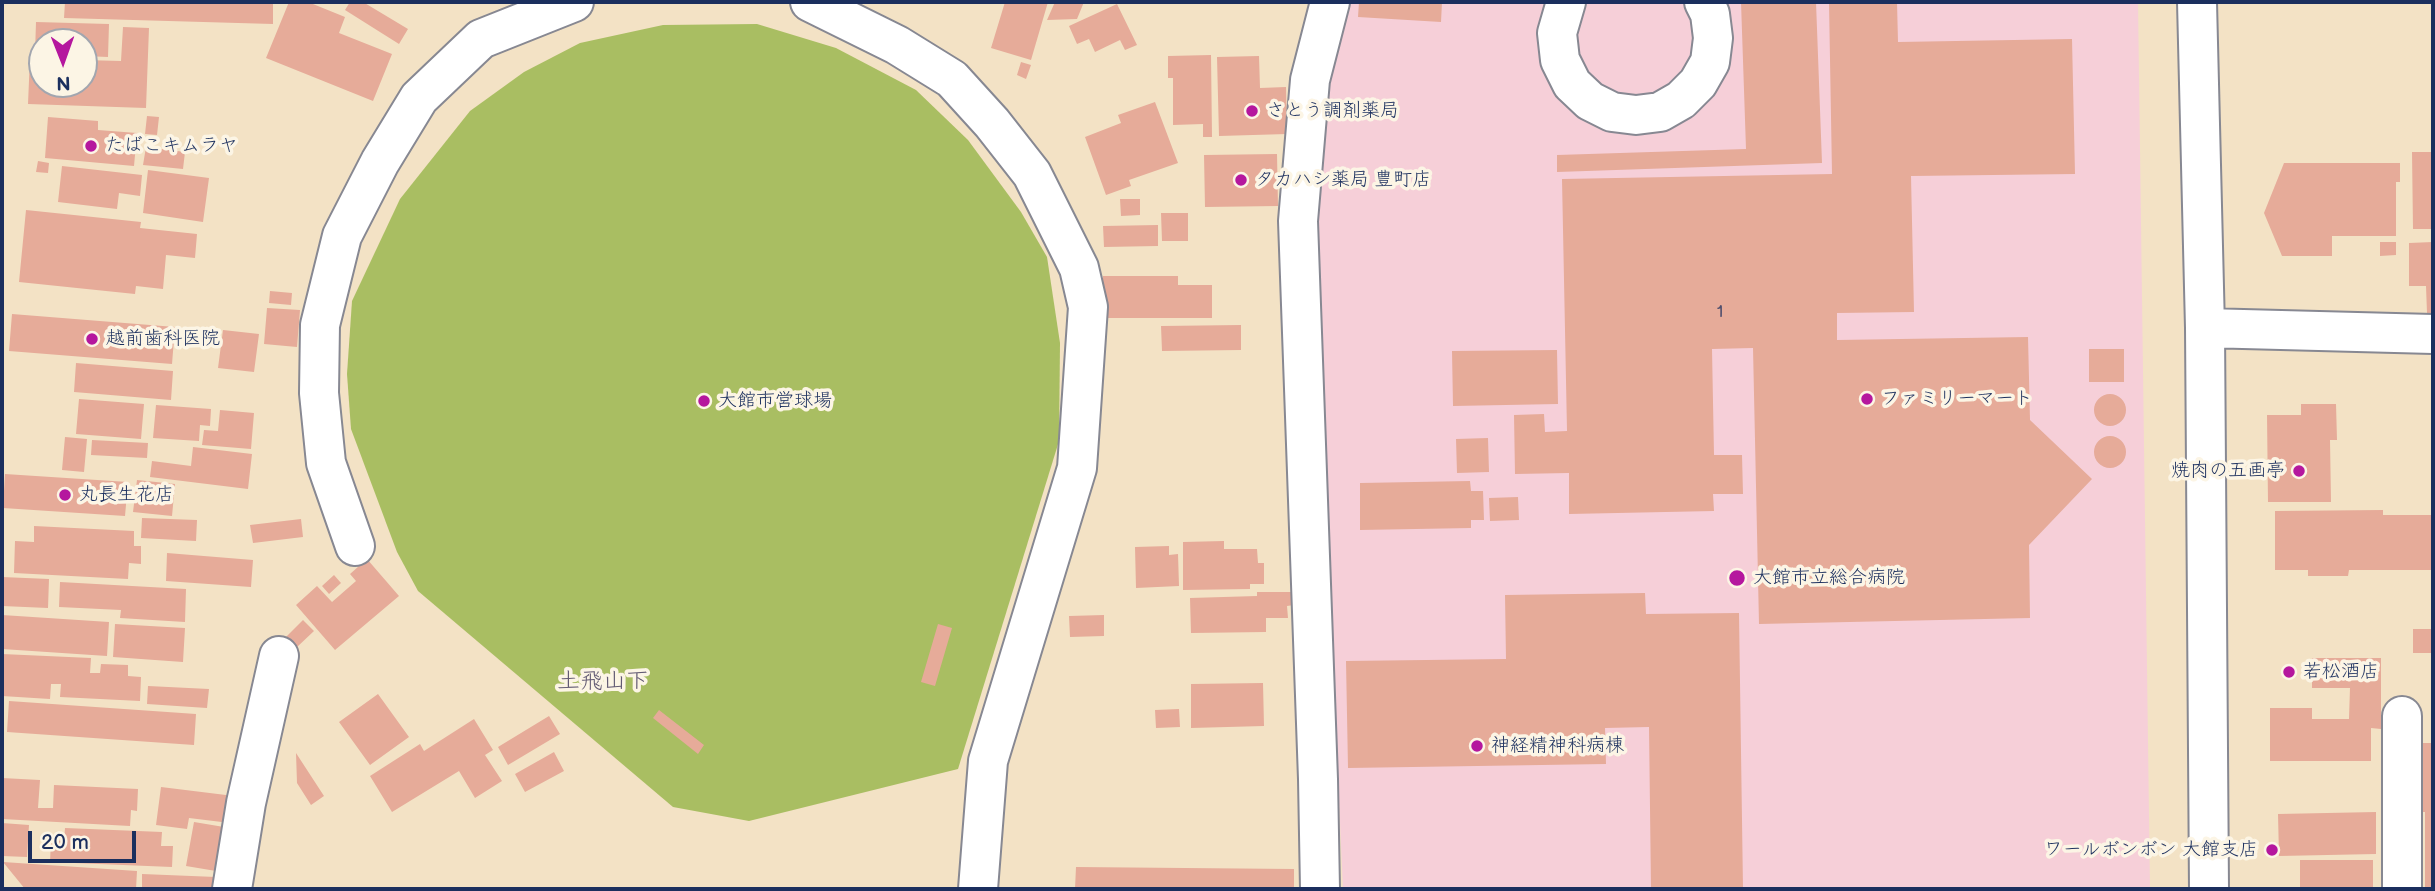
<!DOCTYPE html>
<meta charset="utf-8">
<style>
body{margin:0}
#map{position:relative;width:2435px;height:891px;overflow:hidden;background:#f3e2c5;font-family:"Balsamiq Sans",sans-serif}
canvas{display:block}
.frame{position:absolute;inset:0;border:4px solid #1b2f5e;pointer-events:none}
.north{position:absolute;left:28px;top:28px;width:70px;height:70px;box-sizing:border-box;background:#fcf5e5;border:2px solid #a2a6af;border-radius:50%;rotate:179deg;font-size:19px;font-weight:700;line-height:28px;text-align:center;color:#1b2f5e}
.north::after{content:'';display:block;margin:auto;width:24px;height:32px;background:#b5179e;clip-path:polygon(50% 0,100% 100%,50% 72%,0 100%)}
.scale{position:absolute;left:28px;top:831px;width:108px;height:32px;box-sizing:border-box;border:4px solid #1b2f5e;border-top:0;padding-left:9px;font-size:21px;line-height:24px;white-space:nowrap;color:#1b2f5e;-webkit-text-stroke:5px #fcf5e5;paint-order:stroke}
</style>
<div id="map">
<canvas width="2435" height="891"></canvas>
<div class="frame"></div>
<div class="north">N</div>
<div class="scale">20 m</div>
</div>
<script>
const context = document.querySelector('canvas').getContext('2d');
context.lineJoin = 'round';
function paint(path, color) { context.fillStyle = color; context.fill(path, 'evenodd'); }
const toPath = rows => new Path2D(rows.map(r => 'M' + r).join(''));
function trace(path, color, width, dash) { context.strokeStyle = color; context.lineWidth = width; context.lineCap = dash ? 'butt' : 'round'; context.setLineDash(dash || []); context.stroke(path); }
function label(font, color, halo, rows, align = 'center') {
  context.font = font + ' "Balsamiq Sans","Klee One",sans-serif'; context.lineWidth = 7; context.setLineDash([]); context.textBaseline = 'middle'; context.strokeStyle = halo; context.fillStyle = color; for (const [text, x, y, turn = 0] of rows) {
    context.save(); context.translate(x, y); context.rotate((+turn || 0) * Math.PI / 180); context.textAlign = isNaN(turn) ? turn : align; if (halo) context.strokeText(text, 0, 0); context.fillText(text, 0, 0); context.restore();
  }
}
paint(toPath([
 [1345,2,2138,2,2150,889,1343,889,1310,160]
]), '#f6cfd8');
paint(toPath([
 [757,24,836,48,916,90,968,140,1021,212,1047,257,1060,343,1059,441,958,769,749,821,673,807,418,591,397,552,351,429,347,374,352,301,400,199,470,111,524,72,580,43,663,25]
]), '#a9be62');
paint(toPath([
 [65,2,273,2,273,24,64,18],
 [289,2,308,2,345,17,339,33,392,54,373,101,266,58],
 [350,2,363,2,408,29,399,44,345,10],
 [1005,2,1048,2,1031,60,991,48],
 [1055,2,1084,2,1077,19,1047,20],
 [1359,2,1442,2,1441,22,1358,17],
 [1741,2,1816,2,1822,163,1557,172,1557,155,1746,149],
 [1829,2,1897,2,1898,42,2072,39,2075,174,1911,176,1914,312,1837,313,1837,340,2028,337,2030,420,2092,479,2029,545,2030,618,1759,624,1753,348,1712,349,1714,455,1742,455,1743,494,1713,494,1714,511,1569,514,1569,473,1515,474,1514,415,1544,414,1545,432,1567,431,1562,179,1832,174],
 [1117,4,1137,45,1125,50,1120,40,1095,52,1089,39,1077,44,1069,26],
 [36,22,109,24,108,57,84,56,84,42,42,42,42,55,35,54],
 [123,27,149,28,146,108,28,104,30,57,42,58,42,84,84,84,84,60,121,61],
 [1211,55,1212,137,1203,137,1203,124,1173,125,1173,78,1168,78,1168,56],
 [1259,56,1260,88,1286,87,1287,134,1219,136,1217,57],
 [1021,62,1031,65,1026,79,1017,75],
 [1155,102,1178,163,1129,180,1131,186,1106,195,1085,137,1121,123,1118,115],
 [147,116,159,117,157,135,145,134],
 [48,117,98,121,98,130,137,133,134,166,45,158],
 [146,147,185,152,183,169,143,165],
 [2412,152,2433,152,2433,229,2413,229],
 [1277,154,1278,206,1205,207,1204,155],
 [38,161,49,163,48,173,36,172],
 [2284,163,2400,163,2400,182,2396,182,2396,236,2332,236,2332,256,2282,256,2264,213],
 [62,166,142,175,140,196,119,193,117,209,58,202],
 [148,170,209,178,203,222,143,213],
 [1120,199,1140,199,1140,215,1121,216],
 [26,210,141,222,140,228,197,234,195,258,166,255,163,289,136,286,135,294,19,282],
 [1161,213,1188,213,1188,241,1162,241],
 [1158,225,1158,246,1104,247,1103,226],
 [2380,242,2396,242,2396,255,2380,256],
 [2433,242,2433,313,2427,313,2426,286,2409,286,2409,243],
 [1103,276,1178,276,1178,285,1212,285,1212,318,1103,318],
 [270,291,292,293,291,305,269,303],
 [267,308,300,310,297,347,264,344],
 [12,314,175,327,172,364,9,351],
 [1241,325,1241,350,1162,351,1161,326],
 [223,330,259,334,254,372,218,368],
 [2089,349,2124,349,2124,382,2089,382],
 [1557,350,1558,404,1453,406,1452,351],
 [76,363,173,371,171,400,74,392],
 '2094 410a16 16 0 1 1 32 0a16 16 0 1 1-32 0Z',
 [79,399,144,404,141,439,76,434],
 [2301,404,2336,404,2337,440,2330,440,2331,502,2268,502,2267,415,2301,415],
 [156,405,211,409,210,426,200,425,199,441,153,438],
 [220,410,254,413,251,449,202,445,204,430,218,431],
 '2094 452a16 16 0 1 1 32 0a16 16 0 1 1-32 0Z',
 [65,437,87,439,84,472,62,470],
 [1488,438,1489,472,1457,473,1456,439],
 [92,440,148,443,147,458,91,455],
 [193,447,252,454,248,489,150,477,152,461,191,466],
 [5,474,128,482,125,516,3,508],
 [137,480,175,484,172,516,133,512],
 [1470,481,1471,491,1483,491,1484,520,1471,520,1471,528,1360,530,1360,483],
 [1518,497,1519,520,1490,521,1489,498],
 [2383,510,2383,515,2433,515,2433,570,2349,570,2348,576,2308,576,2308,570,2275,570,2275,511],
 [142,518,197,520,196,541,141,538],
 [301,519,303,537,253,543,250,525],
 [34,526,134,531,134,546,141,546,141,564,129,563,128,579,14,573,15,541,34,542],
 [1224,541,1224,549,1257,549,1258,563,1264,563,1264,584,1250,584,1250,589,1183,590,1183,542],
 [1169,546,1169,555,1178,554,1179,586,1136,588,1135,547],
 [167,553,253,560,251,587,166,581],
 [367,559,399,596,335,650,296,605,317,586,332,602,356,581,350,574],
 [334,575,341,583,329,594,322,586],
 [2,577,49,579,48,608,2,606],
 [60,582,186,589,185,622,120,618,121,610,59,607],
 [1257,592,1294,592,1294,605,1287,606,1288,618,1266,618,1266,632,1191,633,1190,598,1257,596],
 [1645,593,1646,614,1739,613,1743,889,1651,889,1649,727,1605,728,1606,764,1348,768,1346,661,1506,659,1505,595],
 [2,615,109,622,107,656,2,649],
 [1104,615,1104,636,1070,637,1069,616],
 [303,620,314,631,296,648,286,637],
 [115,624,185,628,183,662,113,657],
 [938,624,952,628,935,686,921,682],
 [2413,629,2433,629,2433,653,2413,653],
 [2,654,91,658,90,673,100,673,101,664,128,665,128,676,141,677,140,701,60,697,61,684,51,684,50,699,2,696],
 [2312,658,2381,658,2381,729,2371,728,2371,761,2270,761,2270,708,2312,708,2312,719,2349,719,2350,688,2312,688],
 [1263,683,1264,726,1191,728,1191,684],
 [148,686,209,689,207,708,147,704],
 [378,694,409,737,370,765,339,722],
 [9,701,196,714,194,745,7,732],
 [1179,709,1180,727,1156,728,1155,710],
 [659,710,704,745,698,754,653,718],
 [549,716,560,734,508,765,498,747],
 [474,719,493,750,485,755,502,781,475,798,459,771,392,812,370,776,420,744,424,751],
 [2419,743,2433,743,2433,889,2425,889,2425,812,2419,812],
 [554,752,564,771,525,792,515,774],
 [296,753,324,796,311,805,297,783],
 [2,778,40,780,38,808,53,808,54,785,138,789,137,811,131,810,130,826,2,819],
 [161,787,234,796,230,823,189,818,187,829,156,825],
 [2376,812,2376,854,2279,856,2278,814],
 [194,822,224,827,216,871,186,866],
 [2,823,29,825,27,857,2,856],
 [65,828,162,832,161,846,173,846,172,867,50,862,51,840,64,841],
 [2300,860,2373,860,2373,889,2300,889],
 [3,862,137,871,136,889,25,889],
 [1076,867,1294,869,1294,889,1075,889],
 [142,874,216,877,216,889,142,889]
]), '#e6ab99');
const minor = toPath([
 [810,2,897,45,952,79,992,123,1032,174,1079,268,1088,307,1077,468,988,761,978,889],
 [1566,2,1557,33,1560,60,1572,84,1590,101,1612,112,1636,115,1660,112,1681,100,1698,83,1710,62,1713,38,1710,14,1704,2],
 [2197,2,2205,328,2209,889],
 [2205,328,2433,334],
 [355,546,326,463,319,393,320,325,342,236,380,162,419,98,481,39,574,2],
 [232,889,246,803,279,656],
 [1320,889,1318,779,1298,221,1310,80,1330,2],
 [2402,889,2402,716]
]);
trace(minor, '#878892', 42);
trace(minor, '#fff', 38);
for (const [x, y, r, color] of [
 [1252,111,7,"#b5179e"],
 [91,146,7,"#b5179e"],
 [1241,180,7,"#b5179e"],
 [92,339,7,"#b5179e"],
 [1867,399,7,"#b5179e"],
 [704,401,7,"#b5179e"],
 [2299,471,7,"#b5179e"],
 [65,495,7,"#b5179e"],
 [1737,578,9,"#b5179e"],
 [2289,672,7,"#b5179e"],
 [1477,746,7,"#b5179e"],
 [2272,850,7,"#b5179e"]
]) { const dot = new Path2D(); dot.arc(x, y, r, 0, 2 * Math.PI); context.fillStyle = color; context.fill(dot); trace(dot, '#fcf5e5', 2.5); }
label('16px', '#4e4e6d', null, [
 ["1",1720,313]
]);
label('19px', '#1b2f5e', '#fcf5e5', [
 ["さとう調剤薬局",1266,111],
 ["たばこキムラヤ",105,146],
 ["タカハシ薬局 豊町店",1255,180],
 ["越前歯科医院",106,339],
 ["ファミリーマート",1881,399],
 ["大館市営球場",718,401],
 ["焼肉の五画亭",2285,471,"right"],
 ["丸長生花店",79,495],
 ["大館市立総合病院",1753,578],
 ["若松酒店",2303,672],
 ["神経精神科病棟",1491,746],
 ["ワールボンボン 大館支店",2258,850,"right"]
], 'left');
label('23px', '#625a73', '#fcf5e5', [
 ["土飛山下",603,682]
]);
</script>
